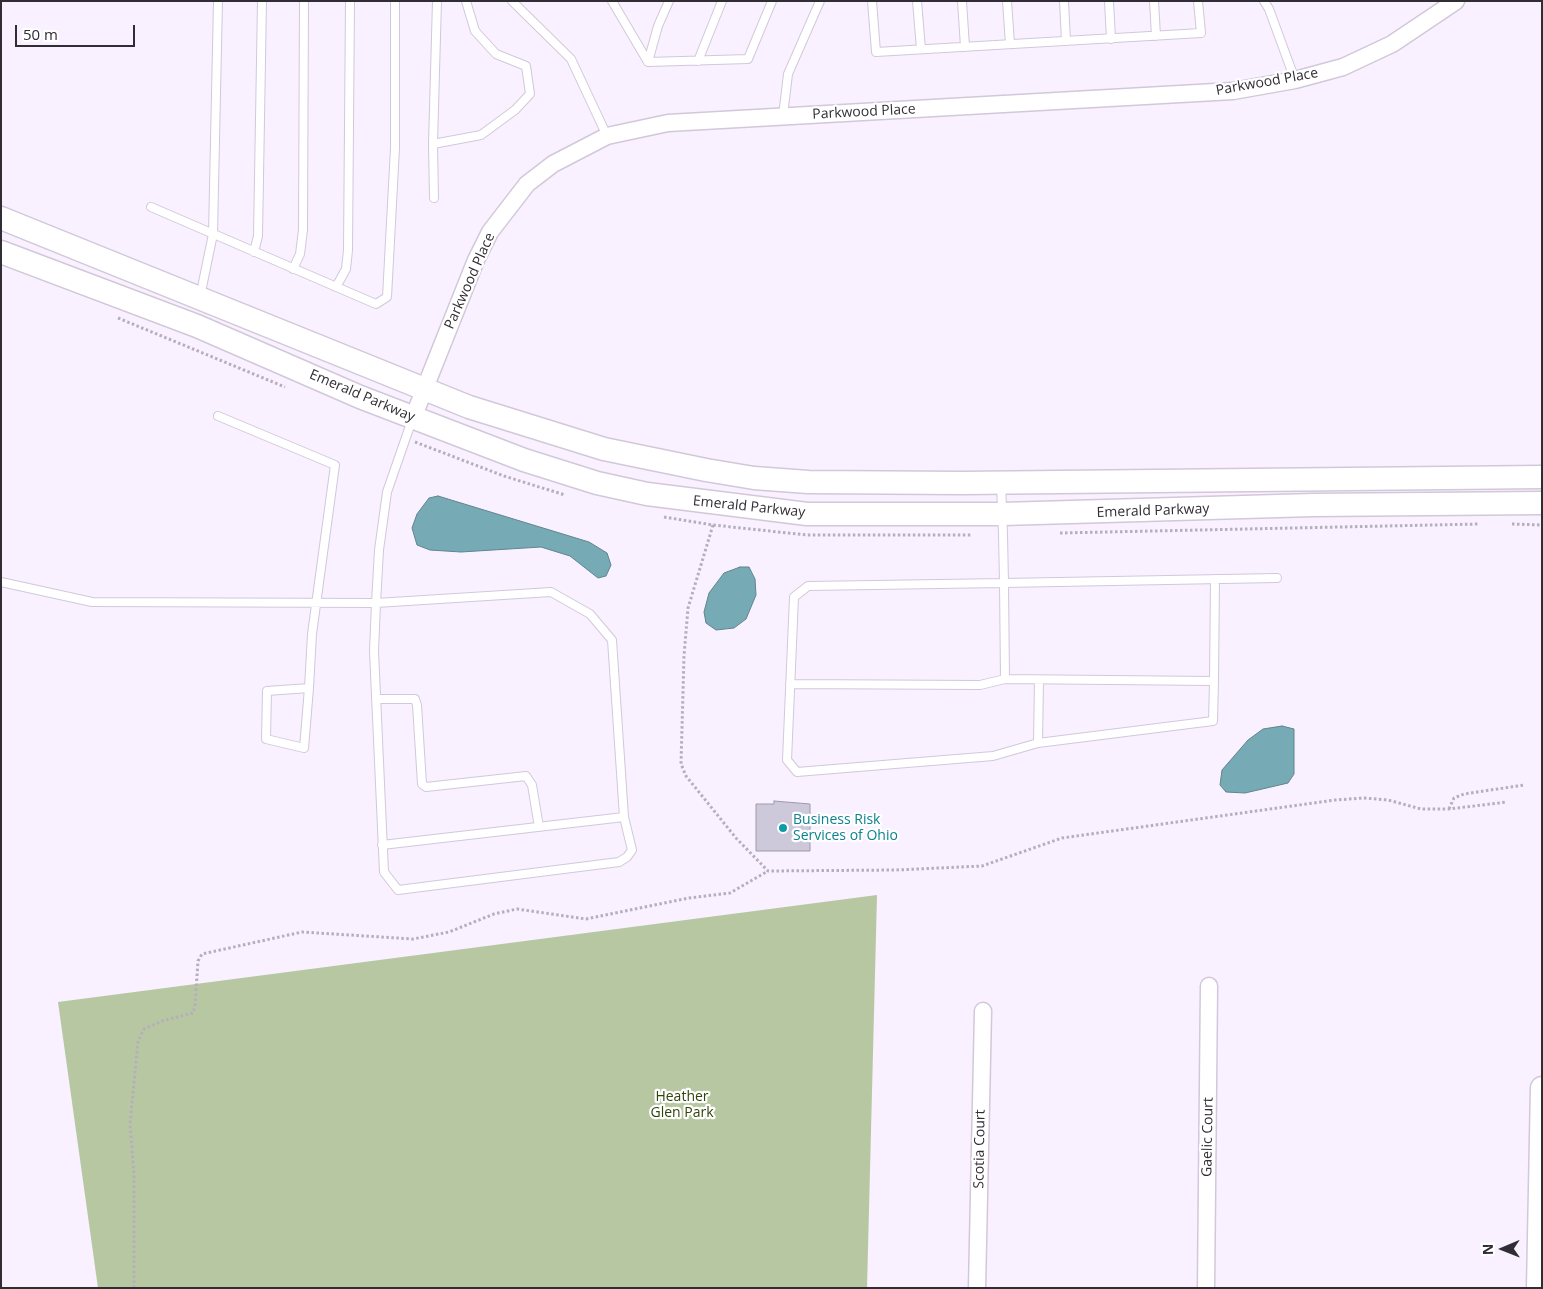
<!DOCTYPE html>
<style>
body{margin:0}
#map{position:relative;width:1543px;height:1289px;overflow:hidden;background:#f9f1ff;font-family:"Open Sans",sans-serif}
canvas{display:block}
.frame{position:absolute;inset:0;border:2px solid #312d34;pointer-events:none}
.north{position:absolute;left:1478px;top:1224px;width:50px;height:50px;-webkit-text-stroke:4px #fff;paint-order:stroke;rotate:269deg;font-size:14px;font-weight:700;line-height:20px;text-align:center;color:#312d34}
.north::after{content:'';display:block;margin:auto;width:18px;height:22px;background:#312d34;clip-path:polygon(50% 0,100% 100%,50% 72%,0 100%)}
.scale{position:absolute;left:15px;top:25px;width:120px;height:22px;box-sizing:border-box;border:2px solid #312d34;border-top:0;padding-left:6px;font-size:15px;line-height:18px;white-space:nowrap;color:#312d34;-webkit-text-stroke:4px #fff;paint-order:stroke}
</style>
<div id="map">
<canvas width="1543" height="1289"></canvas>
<div class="frame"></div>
<div class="north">N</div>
<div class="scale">50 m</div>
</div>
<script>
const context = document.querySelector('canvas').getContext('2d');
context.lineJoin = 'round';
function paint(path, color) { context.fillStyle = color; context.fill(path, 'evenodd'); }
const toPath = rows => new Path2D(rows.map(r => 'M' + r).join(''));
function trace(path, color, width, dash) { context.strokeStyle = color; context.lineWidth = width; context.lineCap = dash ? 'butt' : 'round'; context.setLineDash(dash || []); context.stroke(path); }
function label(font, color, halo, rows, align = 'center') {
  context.font = font + ' "Open Sans",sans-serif'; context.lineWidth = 4.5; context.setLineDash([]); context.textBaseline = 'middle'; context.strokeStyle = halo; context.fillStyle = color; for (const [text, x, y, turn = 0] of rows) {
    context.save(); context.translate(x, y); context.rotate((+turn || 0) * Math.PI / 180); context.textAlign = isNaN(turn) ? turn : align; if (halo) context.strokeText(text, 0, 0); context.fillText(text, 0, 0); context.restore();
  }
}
paint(toPath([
 [877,895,867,1288,98,1288,58,1002]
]), '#b6c7a1');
const water = toPath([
 [438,496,589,542,607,553,611,565,606,576,598,578,570,556,541,547,461,552,430,550,417,545,412,528,417,514,429,498,438,496],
 [740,567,749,567,755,579,756,595,746,619,734,628,716,630,706,623,704,612,709,593,724,573,740,567],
 [1282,726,1294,729,1294,774,1288,783,1245,793,1226,792,1220,785,1222,770,1248,740,1263,729,1282,726]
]);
paint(water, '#76aab4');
trace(water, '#61848e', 1);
const building = toPath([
 [774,801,810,804,810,851,756,851,756,804,774,804,774,801]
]);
paint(building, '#cdc8da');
trace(building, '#9f9aab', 1);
const service = toPath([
 [437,1,433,144,481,135,515,110,530,94,526,66,496,54,475,31,466,1],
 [512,1,571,59,607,136],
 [612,1,648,62,748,59,772,1],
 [872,1,876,52,1201,33,1198,1],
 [917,1,921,49],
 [962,1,965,47],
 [1007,1,1010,44],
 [1064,1,1066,41],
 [1109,1,1111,39],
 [1154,1,1156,36],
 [1264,1,1269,9,1295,80],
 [698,61,722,1],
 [648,62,658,26,669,1],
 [783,116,788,74,820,1],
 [433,144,434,198],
 [151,207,376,304,387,297,395,148,395,1],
 [254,252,258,236,262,1],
 [293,269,300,254,303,230,304,1],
 [336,287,346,269,348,250,350,1],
 [200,297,213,234,218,1],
 [218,416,335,465,312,634,309,688,304,748,266,739,267,691,309,688],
 [1001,483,1003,534,1004,583,1005,679,1214,681,1213,721,1038,743,993,756,797,772,787,760,794,597,808,586,1004,583,1277,578],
 [1,582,92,602,376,603,551,592,590,614,612,640,624,817,632,850,627,857,619,862,398,890,384,872,374,651,376,603,379,550,387,492,412,420],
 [1214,681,1215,579],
 [790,684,980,685,1005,679],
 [377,699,415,699,417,705,422,784,426,787,526,776,532,785,539,827],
 [1038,743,1039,680],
 [382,845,624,817]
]);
const minor = toPath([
 [413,418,476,260,490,232,527,184,553,164,607,136,668,123,1233,91,1295,80,1343,67,1392,44,1456,1],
 [977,1288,983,1011],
 [1206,1288,1209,986]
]);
const secondary = toPath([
 [1,218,469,407,604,449,706,470,754,478,808,482,963,483,1542,477],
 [1,252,197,326,360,397,524,460,597,483,647,494,807,514,1002,514,1313,505,1542,503],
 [1538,1288,1542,1088]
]);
trace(service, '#d2c8d9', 10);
trace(minor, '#d2c8d9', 19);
trace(secondary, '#d2c8d9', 25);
trace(toPath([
 [118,318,285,387],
 [415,442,504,476,565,495],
 [664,517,713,525,807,535,971,535],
 [1512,524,1542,525],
 [713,525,688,608,684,656,681,764,686,776,736,838,768,871,896,870,982,866,1062,838,1335,800,1364,798,1388,800,1421,809,1449,809,1507,802],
 [1060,533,1479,524],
 [1449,809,1454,798,1464,794,1524,785],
 [134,1288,134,1175,130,1124,138,1041,144,1029,162,1021,193,1013,195,1006,198,961,202,954,302,932,413,939,449,932,494,914,517,909,586,919,689,898,730,893,768,871]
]), '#b6afbb', 3, [2.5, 2.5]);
trace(service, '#fff', 8);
trace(minor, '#fff', 16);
trace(secondary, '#fff', 22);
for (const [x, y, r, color] of [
 [783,828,5,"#0f9aa8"]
]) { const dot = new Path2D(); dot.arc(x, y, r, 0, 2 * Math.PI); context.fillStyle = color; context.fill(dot); trace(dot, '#fff', 2); }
label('14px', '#312d34', '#fff', [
 ["Parkwood Place",1267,82,-10],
 ["Parkwood Place",864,112,-3],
 ["Parkwood Place",470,281,-66],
 ["Emerald Parkway",362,396,23],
 ["Emerald Parkway",749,507,6],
 ["Emerald Parkway",1153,511,-2],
 ["Gaelic Court",1208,1137,-89],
 ["Scotia Court",980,1149,-89]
]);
label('14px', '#0d838f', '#fff', [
 ["Business Risk",793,820],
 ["Services of Ohio",793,836]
], 'left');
label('14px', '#304407', '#fff', [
 ["Heather",682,1097],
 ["Glen Park",682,1113]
]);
</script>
